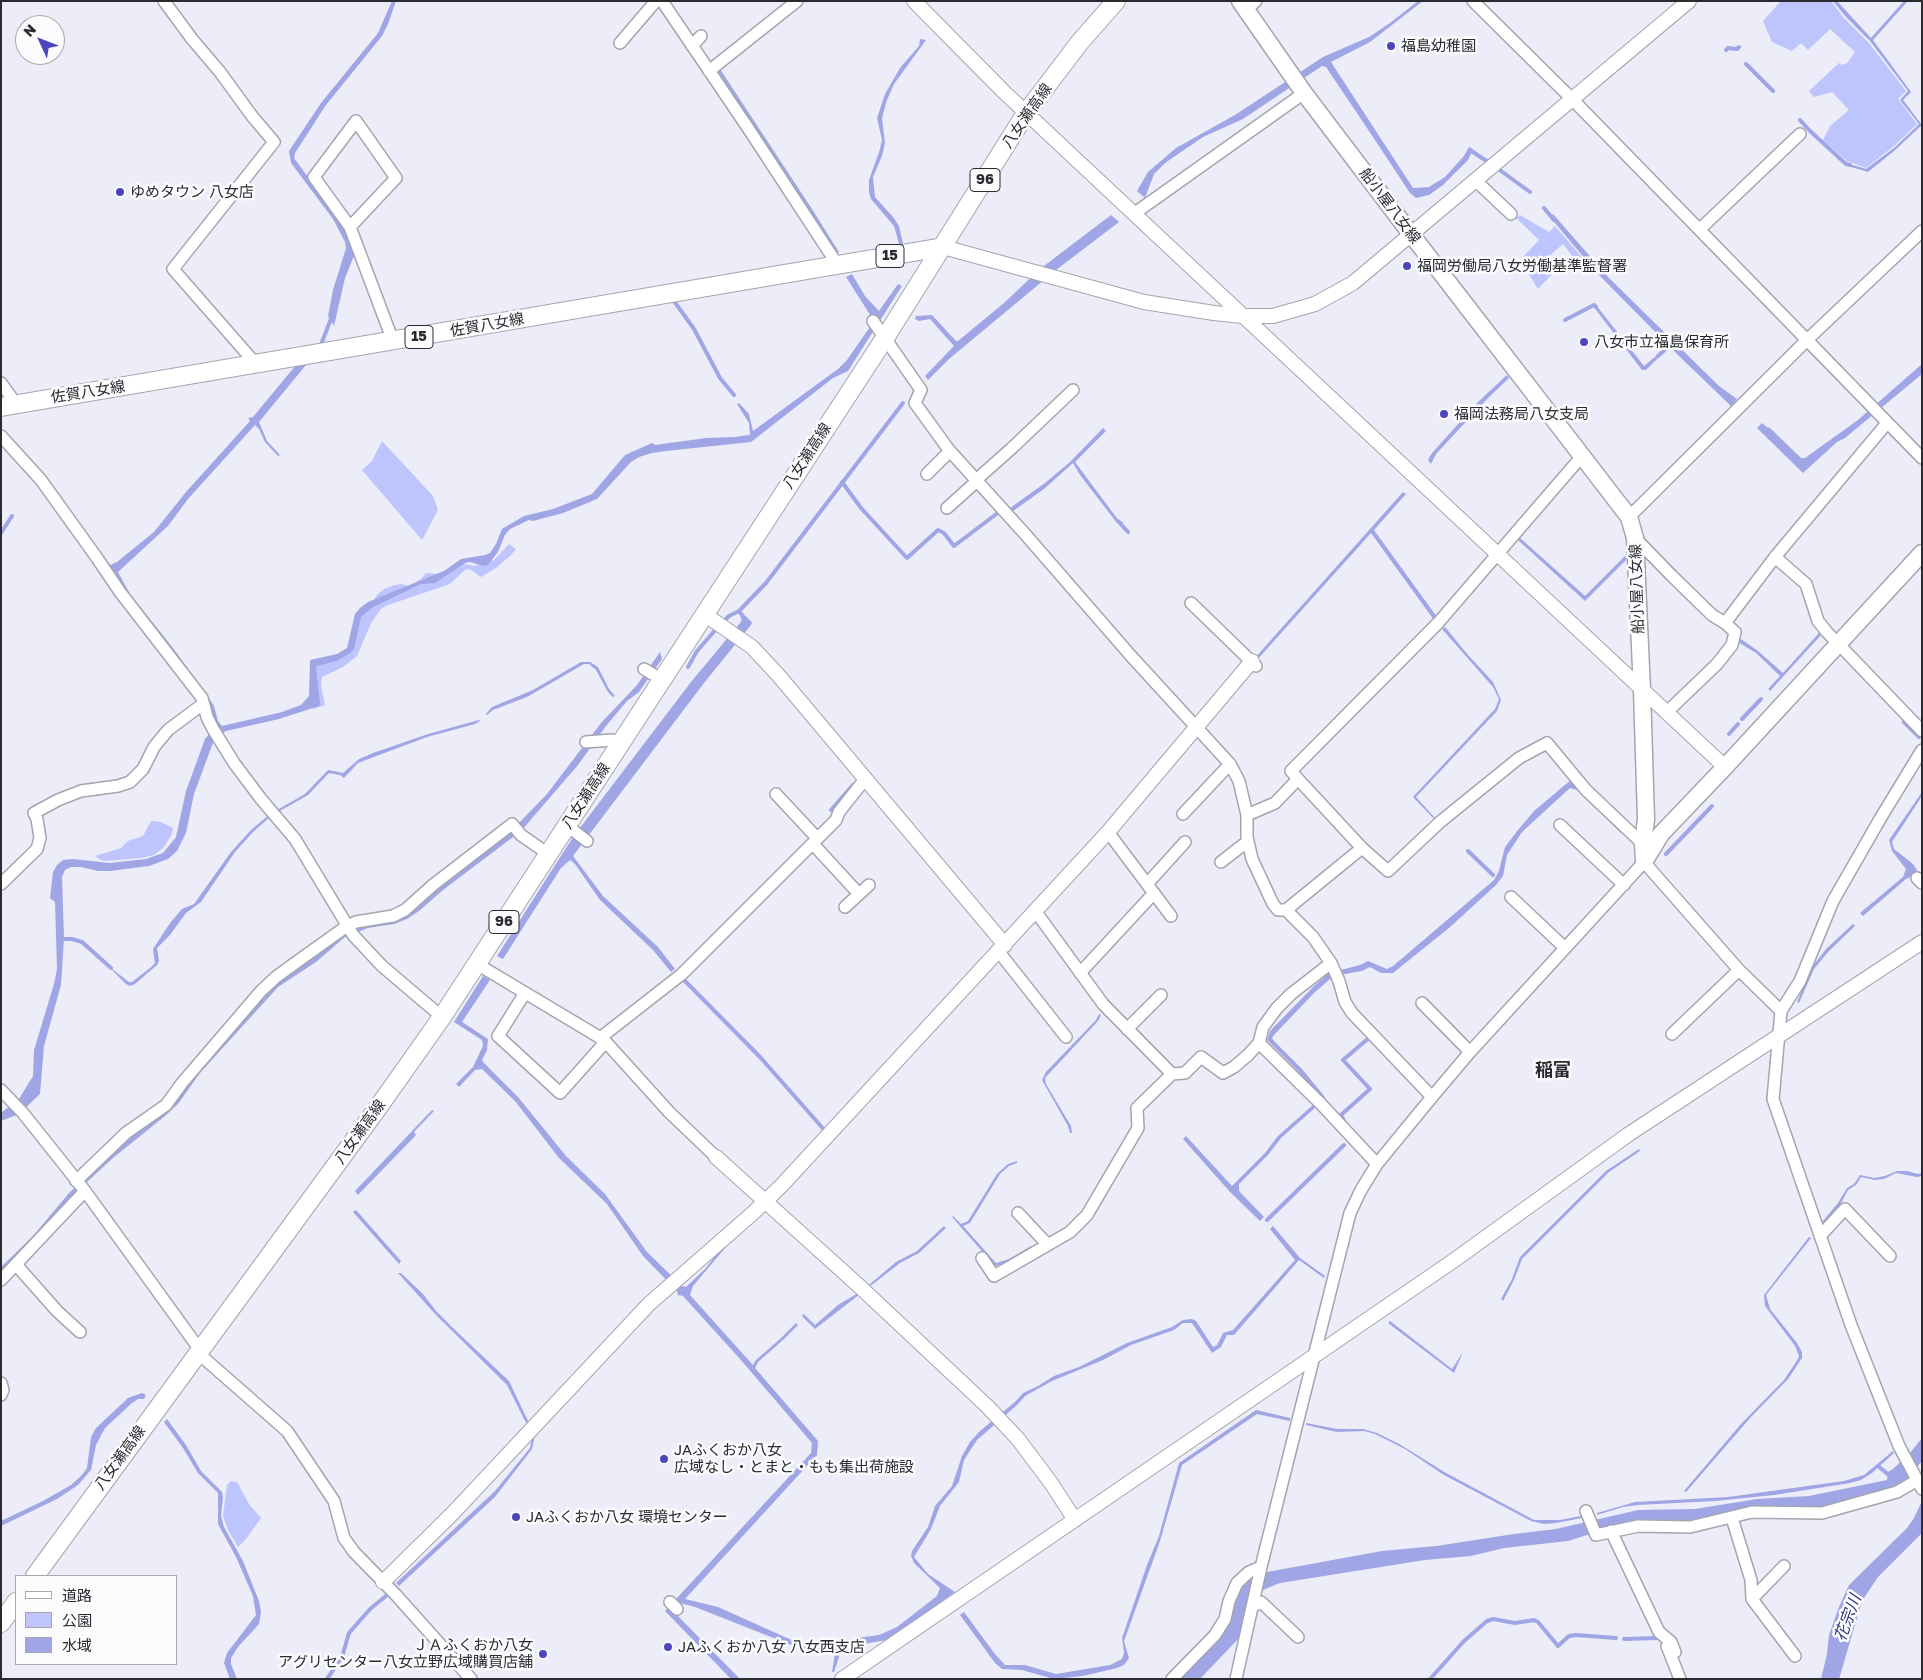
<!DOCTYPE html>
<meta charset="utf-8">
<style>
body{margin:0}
#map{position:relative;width:1923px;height:1680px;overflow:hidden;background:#ecedf8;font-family:"Golos Text","Noto Sans JP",sans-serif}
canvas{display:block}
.frame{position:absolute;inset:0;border:2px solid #2a2b2f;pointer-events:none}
.legend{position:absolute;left:15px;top:1575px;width:162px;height:90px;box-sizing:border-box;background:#fbfbfd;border:1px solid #a7a8ab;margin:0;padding:6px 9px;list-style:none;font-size:15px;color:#2a2b2f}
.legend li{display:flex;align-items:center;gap:10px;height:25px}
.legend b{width:25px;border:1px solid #a7a8ab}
.north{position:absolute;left:15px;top:15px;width:50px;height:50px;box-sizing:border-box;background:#fbfbfd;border:1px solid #a7a8ab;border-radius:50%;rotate:313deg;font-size:14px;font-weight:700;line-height:20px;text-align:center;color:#2a2b2f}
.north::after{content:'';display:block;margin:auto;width:18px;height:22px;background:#4c45bc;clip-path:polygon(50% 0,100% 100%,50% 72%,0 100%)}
</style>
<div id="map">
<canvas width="1923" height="1680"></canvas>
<div class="frame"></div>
<ul class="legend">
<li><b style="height:6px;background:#fff"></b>道路</li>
<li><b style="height:14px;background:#bec4fc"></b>公園</li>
<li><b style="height:14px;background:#a0a6e5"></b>水域</li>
</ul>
<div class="north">N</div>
</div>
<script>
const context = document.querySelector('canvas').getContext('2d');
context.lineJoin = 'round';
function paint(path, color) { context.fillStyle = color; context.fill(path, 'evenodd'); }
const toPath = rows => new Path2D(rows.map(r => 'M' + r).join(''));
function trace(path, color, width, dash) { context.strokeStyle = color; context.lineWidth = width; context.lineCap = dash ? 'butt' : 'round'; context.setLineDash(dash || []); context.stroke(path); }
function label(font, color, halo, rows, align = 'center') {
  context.font = font + ' "Golos Text","Noto Sans JP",sans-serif'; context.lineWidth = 5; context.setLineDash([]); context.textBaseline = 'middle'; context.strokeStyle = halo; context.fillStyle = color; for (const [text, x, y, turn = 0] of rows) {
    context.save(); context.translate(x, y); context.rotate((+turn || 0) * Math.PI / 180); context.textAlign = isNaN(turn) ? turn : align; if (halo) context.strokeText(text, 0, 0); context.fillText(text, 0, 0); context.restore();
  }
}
paint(toPath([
 [1781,1,1831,1,1844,18,1868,42,1906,91,1898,99,1917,124,1894,146,1866,168,1847,161,1823,140,1830,126,1849,110,1832,92,1814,97,1809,91,1839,63,1842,65,1847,63,1855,52,1830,29,1808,50,1801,43,1792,51,1772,42,1763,21],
 [1520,215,1549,232,1555,226,1593,270,1586,274,1563,244,1548,257,1555,271,1538,289,1520,260,1539,240,1516,218],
 [382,441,433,496,438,510,422,540,362,470,372,461],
 [509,544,516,549,510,556,496,568,481,577,471,570,466,569,450,584,388,605,381,609,371,623,357,656,343,667,322,677,321,685,325,705,313,709,312,707,312,669,319,660,329,663,338,660,351,650,355,622,374,600,377,595,384,589,395,585,402,584,409,586,421,579,426,573,442,574,461,563,474,566,494,560],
 [151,821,161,822,173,828,172,834,164,847,154,855,141,858,107,861,101,860,95,856,121,848,128,841,143,836],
 [231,1481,237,1482,249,1504,261,1518,246,1539,238,1547,228,1530,223,1516,227,1485]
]), '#bec4fc');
paint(toPath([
 [392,1,396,1,388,24,382,36,326,105,295,153,294,158,344,226,356,251,345,278,334,326,328,316,333,290,346,248,345,242,333,219,291,163,289,151,321,103,378,33],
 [1418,1,1423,1,1370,42,1331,62,1413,188,1429,187,1445,177,1464,156,1469,147,1473,149,1468,160,1443,185,1429,195,1416,198,1410,193,1365,125,1326,67,1322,66,1243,119,1203,137,1165,163,1154,174,1145,198,1137,191,1148,172,1176,148,1235,115,1323,57,1369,37,1390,23],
 [1833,1,1837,1,1871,38,1904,1,1908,1,1873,40,1911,92,1903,100,1922,125,1894,151,1868,172,1844,165,1846,163,1866,169,1894,148,1919,124,1900,100,1908,91,1870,41,1846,17],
 [920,39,926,40,894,84,887,100,882,118,885,143,882,156,873,177,875,197,893,217,899,226,903,244,899,244,894,226,871,199,869,192,869,180,880,149,882,140,877,118,885,94,900,68,919,46],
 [720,69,812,209,839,252,833,254,715,73],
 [1553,214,1609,278,1719,386,1737,399,1731,406,1680,357,1596,272,1550,217],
 [1111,215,1119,222,1056,270,949,359,928,380,925,376,954,346,930,319,919,321,915,319,916,316,932,315,956,341,958,341,1004,303,1040,269],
 [852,274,865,296,879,311,898,284,902,286,848,371,833,378,751,442,666,451,652,453,639,457,631,462,597,499,563,513,533,521,529,520,510,529,505,535,498,552,488,565,483,566,470,562,465,563,435,583,421,584,373,607,361,617,354,649,349,654,337,661,316,666,320,704,319,706,279,719,226,731,221,734,214,740,194,794,186,833,177,851,168,859,149,866,110,871,98,871,81,867,71,867,65,870,62,877,64,938,61,985,44,1046,40,1094,19,1114,1,1121,1,1113,19,1099,33,1076,34,1050,54,984,57,969,55,902,50,898,53,872,57,865,63,860,73,859,110,863,146,859,163,853,176,837,186,791,205,739,214,728,213,721,108,566,117,562,154,532,186,492,250,421,248,418,253,417,296,365,306,365,259,422,267,441,280,455,278,456,265,442,259,429,255,425,188,499,168,526,118,572,130,594,173,648,207,695,214,706,218,721,222,726,282,712,301,705,309,696,310,660,337,654,347,648,355,614,360,608,368,602,444,571,461,559,485,555,490,553,496,544,502,529,524,516,553,509,592,494,625,455,652,443,655,445,706,438,735,437,749,435,750,434,749,423,737,404,739,403,749,414,753,431,838,369,847,360,874,321,846,277],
 [1596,305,1644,366,1661,352,1662,354,1646,370,1642,370,1593,306],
 [1922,364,1922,374,1845,438,1837,442,1803,473,1757,428,1762,423,1768,428,1769,427,1801,458,1805,458,1858,420],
 [1507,375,1509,378,1489,397,1436,454,1431,464,1428,460,1432,453,1478,402],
 [1103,428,1106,431,1075,462,1119,521,1123,522,1121,524,1117,523,1080,475,1073,463,1044,489,1013,511,1010,508,1045,483,1070,462],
 [1403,492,1406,494,1374,530,1437,617,1434,620,1371,533,1256,661,1254,659],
 [1520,538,1585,596,1628,553,1630,556,1585,601,1518,540],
 [743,614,752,622,751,625,704,683,573,856,603,896,658,947,675,969,671,972,653,950,600,900,575,864,570,860,561,868,503,959,497,956,573,837,691,682,740,623,742,619,740,617],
 [1445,627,1468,655,1493,682,1501,700,1497,711,1416,797,1435,818,1434,819,1413,797,1495,709,1499,699,1493,687,1442,629],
 [1819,633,1821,635,1770,691,1768,689,1780,676,1756,653,1738,642,1741,639,1758,651,1783,673],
 [660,652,662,659,639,692,627,701,606,726,578,765,521,831,443,890,419,911,407,919,394,924,368,928,345,937,316,962,278,987,200,1073,178,1104,165,1116,113,1158,74,1194,1,1276,1,1267,33,1236,69,1193,143,1125,279,978,344,931,407,913,517,825,547,794,601,723,637,685],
 [581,662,590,662,598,667,609,689,615,696,613,697,608,692,596,670,589,664,584,664,527,697,493,710,487,715,486,714,492,707,533,690],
 [479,720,480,721,475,724,427,737,358,763,344,778,340,775,329,773,308,795,278,812,277,810,305,794,328,770,343,773,359,759,373,753,428,734],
 [1572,779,1624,830,1621,833,1577,790,1570,788,1522,832,1507,855,1503,876,1496,885,1449,928,1393,973,1381,973,1370,967,1362,971,1334,976,1334,980,1330,979,1314,993,1274,1035,1272,1038,1274,1041,1302,1069,1325,1097,1316,1107,1281,1138,1268,1155,1239,1184,1239,1191,1264,1217,1260,1221,1230,1192,1183,1139,1186,1136,1232,1186,1265,1153,1278,1136,1314,1104,1316,1094,1298,1071,1267,1040,1270,1031,1314,986,1329,973,1360,965,1368,961,1387,969,1393,966,1494,880,1499,871,1505,847,1518,830,1534,811],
 [1922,792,1922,796,1892,842,1894,849,1913,864,1917,870,1916,875,1906,879,1863,916,1860,913,1903,877,1906,869,1892,851,1889,840],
 [270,814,271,816,253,832,235,852,201,902,186,913,170,935,157,948,159,961,157,965,135,984,130,986,126,984,107,965,129,982,132,982,150,968,155,963,153,949,170,923,182,909,194,904,231,852,251,830],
 [1853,924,1855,926,1828,952,1814,969,1799,1003,1797,1002,1812,967,1827,948],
 [483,976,490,980,462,1022,488,1039,487,1050,482,1060,484,1063,518,1097,566,1156,605,1194,647,1252,682,1286,686,1287,705,1269,722,1247,731,1241,693,1286,690,1295,753,1365,756,1360,780,1339,796,1323,798,1325,783,1340,758,1362,755,1368,818,1441,817,1455,685,1599,718,1607,805,1646,819,1648,843,1640,879,1635,897,1627,937,1596,940,1588,914,1563,911,1556,912,1551,928,1527,935,1506,952,1486,962,1456,970,1442,980,1431,1016,1401,1023,1393,1038,1386,1054,1376,1079,1367,1127,1343,1172,1327,1183,1320,1192,1319,1196,1321,1213,1347,1217,1345,1223,1333,1233,1330,1295,1260,1270,1229,1273,1226,1300,1258,1325,1276,1324,1278,1299,1260,1234,1335,1227,1335,1221,1347,1212,1353,1192,1323,1183,1323,1174,1330,1131,1345,1103,1360,1052,1381,1025,1396,1017,1405,977,1440,964,1460,959,1482,940,1506,931,1529,914,1557,928,1574,955,1592,887,1640,839,1648,839,1657,834,1672,832,1672,835,1653,831,1649,818,1652,799,1648,695,1607,680,1603,674,1610,674,1612,740,1679,731,1679,665,1611,811,1453,812,1443,740,1359,683,1296,678,1295,677,1291,643,1256,607,1204,559,1158,515,1101,482,1069,475,1070,459,1087,456,1084,473,1067,483,1046,482,1040,454,1022],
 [1099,1014,1101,1015,1098,1021,1045,1078,1046,1084,1071,1126,1072,1133,1070,1133,1068,1126,1042,1080,1046,1072,1096,1020],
 [432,1110,434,1111,414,1132,416,1135,358,1195,355,1191],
 [1639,1149,1640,1151,1609,1172,1522,1259,1514,1280,1503,1301,1501,1299,1512,1279,1520,1257,1606,1171],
 [1017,1161,1017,1163,1009,1166,1000,1174,970,1223,963,1226,996,1263,1009,1259,1031,1246,1032,1248,1004,1264,995,1266,952,1217,953,1216,961,1224,968,1221,997,1174,1008,1164],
 [1897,1171,1907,1171,1918,1174,1922,1173,1922,1176,1917,1177,1896,1173,1884,1179,1875,1180,1861,1177,1856,1185,1848,1190,1840,1205,1824,1223,1822,1222,1838,1203,1847,1188,1854,1184,1860,1175,1874,1178,1885,1176],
 [356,1210,401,1261,399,1264,353,1212],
 [944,1226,946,1228,919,1253,900,1263,815,1329,802,1316,804,1314,815,1325,838,1305,863,1290,896,1262,917,1251],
 [1809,1237,1811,1238,1766,1295,1770,1309,1797,1343,1802,1352,1802,1358,1788,1379,1751,1417,1686,1492,1684,1491,1741,1424,1784,1380,1798,1359,1799,1356,1795,1346,1765,1306,1764,1295],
 [398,1273,401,1273,423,1294,436,1311,455,1330,509,1381,529,1423,536,1431,532,1449,495,1497,399,1586,396,1583,495,1491,530,1448,533,1433,524,1419,507,1385,437,1316],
 [1390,1321,1452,1369,1463,1352,1454,1373,1388,1323],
 [142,1393,146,1395,144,1399,138,1399,132,1403,105,1428,96,1445,91,1470,78,1485,57,1499,1,1526,1,1521,43,1501,71,1485,81,1476,87,1468,91,1437,96,1428,128,1398],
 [1256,1410,1290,1418,1290,1421,1257,1414,1182,1465,1160,1541,1127,1633,1124,1641,1129,1658,1124,1665,1117,1668,1083,1676,1054,1679,1022,1670,1002,1669,995,1663,960,1615,964,1612,995,1654,1005,1665,1025,1665,1056,1674,1110,1665,1122,1659,1124,1653,1122,1638,1147,1565,1159,1536,1179,1463],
 [167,1419,186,1445,201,1471,222,1492,223,1497,221,1516,224,1527,243,1561,259,1601,261,1612,259,1624,238,1647,231,1658,231,1664,237,1679,230,1679,224,1663,227,1653,256,1615,253,1596,236,1557,218,1524,218,1493,198,1473,183,1448,164,1422],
 [1306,1423,1337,1429,1363,1429,1377,1433,1401,1445,1446,1473,1534,1520,1560,1520,1581,1516,1582,1518,1556,1523,1544,1524,1531,1521,1444,1475,1405,1449,1375,1434,1364,1431,1337,1432,1306,1425],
 [1922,1438,1922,1461,1902,1485,1837,1507,1590,1534,1568,1541,1504,1548,1471,1556,1425,1560,1280,1583,1265,1589,1249,1602,1239,1638,1200,1679,1176,1679,1229,1618,1241,1589,1250,1579,1267,1572,1382,1551,1436,1546,1514,1534,1556,1529,1638,1510,1695,1509,1757,1499,1809,1496,1887,1480,1888,1472,1893,1469,1910,1453],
 [1893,1451,1894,1453,1872,1473,1861,1480,1850,1483,1774,1495,1716,1501,1638,1505,1623,1507,1597,1515,1597,1513,1635,1502,1728,1497,1844,1481,1864,1475],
 [1922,1501,1922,1533,1878,1577,1862,1601,1839,1679,1821,1679,1827,1654,1829,1635,1839,1607,1849,1585,1907,1528,1914,1518]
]), '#a0a6e5');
trace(toPath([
 [1726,50,1728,48,1737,49,1739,47],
 [1746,64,1773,91],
 [1800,120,1810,131,1846,164,1850,165],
 [1469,152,1470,150,1491,164],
 [1497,168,1530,192],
 [1544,208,1554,220],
 [674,301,694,329,720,378,734,395],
 [1565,320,1594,305,1596,307],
 [322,342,332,316],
 [1658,356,1671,344],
 [842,482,861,508,907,558,938,530,944,533,954,546,999,512],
 [1118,521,1128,532],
 [1,533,12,516],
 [739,611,745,619],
 [723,622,729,616,739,611,766,583,903,403],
 [688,667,697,651,718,627],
 [1742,719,1761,699],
 [1904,722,1919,737],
 [1729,734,1738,724],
 [831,810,853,785],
 [1468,851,1493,875],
 [1666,854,1712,806],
 [61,939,72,939,82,942,111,968],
 [684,980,760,1057,827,1133],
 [1344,1121,1341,1115,1370,1089,1343,1060,1370,1037,1368,1035],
 [1267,1220,1344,1145],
 [1878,1466,1890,1476],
 [1624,1639,1658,1638],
 [327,1679,342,1657,349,1633,370,1609,386,1596],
 [1430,1679,1464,1641,1487,1621,1493,1619,1515,1623,1534,1620,1538,1622,1558,1646,1569,1636,1576,1635,1616,1638]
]), '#a0a6e5', 4);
const minor = toPath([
 [164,1,192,39,220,72,252,116,274,142,173,269,256,364],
 [662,1,748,128,837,264],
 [1473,1,1572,99,1922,458],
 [1246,10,1256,1],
 [620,43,656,1],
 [692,46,701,36],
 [709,71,797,1],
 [1475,180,1511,214],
 [1135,213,1304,93],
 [350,227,396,178,356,121,314,177,350,227,393,341],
 [1700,229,1800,134],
 [873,321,921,390,915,403,949,450,1025,534,1131,656,1230,764,1239,781,1247,815,1247,837,1252,859,1273,904,1278,910,1286,910,1313,937,1331,963,1339,981,1345,1002,1352,1013,1432,1097],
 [1,383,16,404],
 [1,436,41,480,97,558,120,592,202,698,207,717,213,729,234,763,261,799,295,839,353,935,382,966,442,1017],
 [927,474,950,451],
 [976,480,1012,448,1073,390],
 [947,508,977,481],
 [1629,517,1808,339,1922,231],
 [1635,538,1672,576,1712,615,1725,623],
 [1775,557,1806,584,1818,621,1826,631,1922,731],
 [1191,603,1256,666],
 [644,669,654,675],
 [1667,712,1717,664,1732,645,1735,632,1725,623,1775,557,1887,423],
 [586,742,612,740],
 [1922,750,1880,819,1833,901,1800,981,1781,1011,1773,1099,1851,1325,1899,1446,1922,1489],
 [1298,779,1362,848],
 [776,794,817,838],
 [1183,814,1230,764],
 [1247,815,1275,803,1298,779,1291,771,1438,623,1582,456],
 [1560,825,1624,885],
 [574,831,587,841],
 [1108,832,1171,916],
 [813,844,859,894],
 [1221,862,1248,841],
 [1917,878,1922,883],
 [1,884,37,849,40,838,37,819,34,813,58,800,81,791,118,786,130,782,143,769,154,747,168,730,203,704],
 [1147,884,1185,842],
 [1511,897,1565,948],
 [845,907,869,885],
 [1286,910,1362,848,1388,871,1440,822,1519,758,1547,743,1586,790,1643,844],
 [1036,912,1103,1004,1172,1074],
 [999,952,1066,1037],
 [477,964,604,1040,601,1047,560,1093,498,1036,525,993],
 [1080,973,1154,893],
 [1422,1003,1470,1052],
 [1127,1029,1161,995],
 [1672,1034,1739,970],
 [600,1038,682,974,836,820,839,812,866,778],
 [604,1040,669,1112,716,1157],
 [1259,1043,1321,1104,1377,1164],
 [1,1090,23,1113,85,1191,200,1350],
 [76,1181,126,1133,166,1105,182,1083,261,991,276,977,298,961,347,926,356,922,393,916,405,910,433,885,512,824,521,835,541,849],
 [1018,1213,1048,1245],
 [1820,1236,1845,1209,1890,1256],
 [982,1258,994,1276,1070,1232,1087,1215,1138,1128,1137,1108,1172,1074,1185,1073,1201,1057,1223,1073,1234,1067,1248,1055,1259,1043,1263,1027,1277,1008,1291,994,1331,963],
 [18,1263,19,1268,57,1311,80,1332],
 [1,1280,85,1191],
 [198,1353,287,1431,334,1501,344,1538,354,1552,396,1595,471,1679],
 [1,1383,3,1390,1,1395],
 [1586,1511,1596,1535,1638,1526,1690,1527,1752,1512,1822,1513,1897,1492,1916,1481],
 [1732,1518,1751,1580,1752,1599],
 [1611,1531,1659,1632,1671,1642,1675,1652],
 [1784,1566,1752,1599,1795,1656],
 [670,1602,677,1609],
 [1253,1606,1261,1602,1298,1637],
 [1667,1646,1680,1679],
 [1172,1679,1215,1635,1225,1619,1229,1601,1237,1583,1249,1572,1261,1567],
 [1236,1679,1261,1567,1350,1213,1361,1190,1377,1164,1432,1097,1470,1052,1644,862,1739,970,1781,1011]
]);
const tertiary = toPath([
 [914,1,1004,92,1725,767],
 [943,247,1144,302,1214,313,1242,316,1273,316,1315,304,1353,283,1689,1],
 [704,614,752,647,779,676,1005,945],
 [716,1157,858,1285,987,1406,1018,1439,1051,1483,1075,1520],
 [383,1582,452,1514,649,1304,753,1213,782,1185,1108,832,1252,661],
 [842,1679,1453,1261,1629,1134,1922,942]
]);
const secondary = toPath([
 [1240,1,1304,93,1411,234,1629,517,1635,538,1642,690,1646,819,1643,844,1644,862],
 [1644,862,1661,834,1725,767,1922,553]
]);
const primary = toPath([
 [1,407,943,247],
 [35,1576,377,1109,442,1017,885,338,1026,113,1080,42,1116,1],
 [1,1623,16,1602]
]);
trace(minor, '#a3a5af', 14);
trace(tertiary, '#a3a5af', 16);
trace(secondary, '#a3a5af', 19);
trace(primary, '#a3a5af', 20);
trace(minor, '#fff', 11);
trace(tertiary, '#fff', 14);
trace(secondary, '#fff', 16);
trace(primary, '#fff', 18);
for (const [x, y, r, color] of [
 [1391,46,5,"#4c45bc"],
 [120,192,5,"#4c45bc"],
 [1407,266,5,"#4c45bc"],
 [1584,342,5,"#4c45bc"],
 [1444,414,5,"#4c45bc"],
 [664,1459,5,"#4c45bc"],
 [516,1517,5,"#4c45bc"],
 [668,1647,5,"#4c45bc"],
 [543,1654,5,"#4c45bc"]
]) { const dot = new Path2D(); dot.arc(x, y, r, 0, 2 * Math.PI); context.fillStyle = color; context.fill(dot); trace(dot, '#fbfbfd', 2); }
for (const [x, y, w] of [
 [985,180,30],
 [890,256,28],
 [419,337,28],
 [504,922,30]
]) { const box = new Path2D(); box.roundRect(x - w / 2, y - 11.5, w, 23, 4); context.fillStyle = '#fbfbfd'; context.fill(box); trace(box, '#2a2b2f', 1); }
label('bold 14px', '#2a2b2f', null, [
 ["96",985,180],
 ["15",890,256],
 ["15",419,337],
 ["96",504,922]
]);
label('15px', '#2a2b2f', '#fbfbfd', [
 ["福島幼稚園",1401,46],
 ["ゆめタウン 八女店",130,192],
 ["福岡労働局八女労働基準監督署",1417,266],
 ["八女市立福島保育所",1594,342],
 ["福岡法務局八女支局",1454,414],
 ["JAふくおか八女",674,1450],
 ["広域なし・とまと・もも集出荷施設",674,1467],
 ["JAふくおか八女 環境センター",526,1517],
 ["ＪＡふくおか八女",533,1645,"right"],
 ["アグリセンター八女立野広域購買店舗",533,1662,"right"],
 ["JAふくおか八女 八女西支店",678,1647]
], 'left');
label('15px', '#2a2b2f', '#fbfbfd', [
 ["八女瀬高線",1027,116,-55],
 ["船小屋八女線",1390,206,53],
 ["佐賀八女線",487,325,-10],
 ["佐賀八女線",88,392,-9],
 ["八女瀬高線",807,456,-57],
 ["船小屋八女線",1637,589,-92],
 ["八女瀬高線",586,796,-57],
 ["八女瀬高線",360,1132,-54],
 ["八女瀬高線",120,1458,-54]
]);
label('italic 16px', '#33317a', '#fbfbfd', [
 ["花宗川",1848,1618,-70]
]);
label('bold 18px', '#2a2b2f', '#fbfbfd', [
 ["稲富",1553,1070]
]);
</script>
